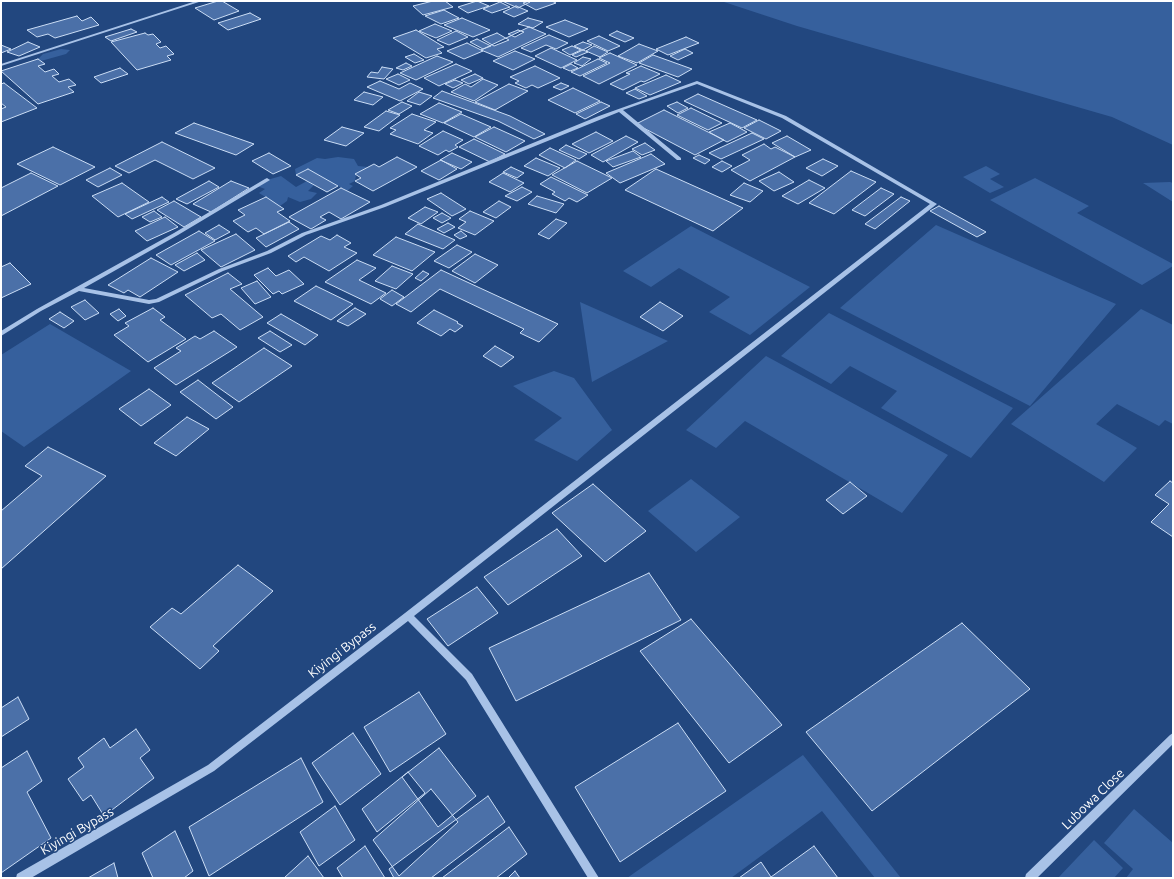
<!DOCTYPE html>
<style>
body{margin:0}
#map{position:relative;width:1174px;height:879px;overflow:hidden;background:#22477f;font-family:Ubuntu,sans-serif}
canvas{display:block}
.frame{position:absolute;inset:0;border:2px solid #fff;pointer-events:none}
</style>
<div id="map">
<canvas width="1174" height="879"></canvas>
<div class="frame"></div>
</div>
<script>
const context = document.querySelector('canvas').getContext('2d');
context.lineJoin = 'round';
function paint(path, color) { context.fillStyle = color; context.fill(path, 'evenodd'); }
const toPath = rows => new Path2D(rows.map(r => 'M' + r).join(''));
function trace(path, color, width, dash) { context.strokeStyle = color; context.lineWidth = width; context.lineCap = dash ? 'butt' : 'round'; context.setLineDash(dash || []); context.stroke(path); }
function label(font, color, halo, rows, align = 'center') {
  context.font = font + ' Ubuntu,sans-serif'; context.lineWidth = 3; context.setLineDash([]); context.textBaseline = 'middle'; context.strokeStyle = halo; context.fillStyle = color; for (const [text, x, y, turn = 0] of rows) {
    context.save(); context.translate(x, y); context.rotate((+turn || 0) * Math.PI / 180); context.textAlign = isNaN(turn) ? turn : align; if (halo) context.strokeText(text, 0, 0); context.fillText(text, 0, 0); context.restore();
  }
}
paint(toPath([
 [721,1,1173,1,1173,145,1112,117,797,26],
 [61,49,70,50,66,54,41,61,38,59,43,54],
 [338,157,354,159,358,166,368,167,356,175,355,181,349,184,353,186,347,191,308,169,296,175,295,169,317,158,325,159],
 [986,166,1000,174,990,179,1004,187,990,193,963,177],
 [281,176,296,187,307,181,314,185,308,191,317,193,311,199,300,202,288,197,287,201,280,206,259,193,265,189,257,186,267,180],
 [1035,178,1089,206,1077,213,1173,264,1173,266,1142,285,990,200],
 [1170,182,1173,183,1173,202,1143,183],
 [936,225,1116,304,1030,406,840,308],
 [691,226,810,287,750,335,709,312,730,297,679,268,651,287,623,271],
 [580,302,668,341,592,382],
 [1141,309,1173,325,1173,424,1165,420,1159,426,1117,404,1096,424,1137,448,1104,482,1011,424],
 [829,313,1013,408,971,458,881,408,897,391,850,366,831,384,781,356],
 [50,324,131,371,24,447,1,431,1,355],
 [766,356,948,455,902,513,745,421,716,448,686,430],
 [554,371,574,378,612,430,577,461,534,440,562,418,513,386],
 [691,479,740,517,696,552,648,511],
 [803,755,901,878,875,878,822,811,731,878,627,878],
 [1134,809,1173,843,1173,878,1126,878,1133,869,1104,843],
 [1094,840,1123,868,1114,878,1058,878]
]), '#36609d');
const building = toPath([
 [218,1,222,1,239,11,214,20,195,8,218,1],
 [433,1,445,1,453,7,423,15,413,6,433,1],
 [477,1,489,6,468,13,458,7,477,1],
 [502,1,526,1,530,2,518,8,502,1],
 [530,1,552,1,556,3,536,10,523,3,530,1],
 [500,2,510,7,492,13,483,9,500,2],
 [516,6,528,11,514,17,503,12,516,6],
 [444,10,459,18,441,24,425,16,444,10],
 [250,13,261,19,228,30,218,23,250,13],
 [77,16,82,21,91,17,99,25,55,38,48,34,37,37,27,30,77,16],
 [462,18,490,30,473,37,444,25,462,18],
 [528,18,543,22,533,28,518,24,528,18],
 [565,20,588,29,569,37,546,27,565,20],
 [435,24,452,31,436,38,419,31,435,24],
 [529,27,546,34,498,57,481,50,529,27],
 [131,29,137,32,111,41,105,37,131,29],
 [416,30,444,47,437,49,442,53,426,58,393,38,416,30],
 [518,30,524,32,515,37,508,34,518,30],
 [456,31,468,37,449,45,437,40,456,31],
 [617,31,634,38,625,42,609,35,617,31],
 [145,33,148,35,153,34,161,42,156,44,160,48,166,46,174,54,167,56,171,60,137,70,111,42,145,33],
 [497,33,509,40,494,46,482,39,497,33],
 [549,35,568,43,556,49,546,45,531,52,521,48,549,35],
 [599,36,620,46,608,51,587,41,599,36],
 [686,37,699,43,668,55,656,49,686,37],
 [477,39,491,46,483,49,470,42,477,39],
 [28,42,40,47,19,56,7,52,28,42],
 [583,42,592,45,583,50,574,46,583,42],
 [467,43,483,51,464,59,447,51,467,43],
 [639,44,658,51,637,63,618,56,639,44],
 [1,45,11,49,1,53,1,45],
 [572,46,581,50,570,55,562,50,572,46],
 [594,46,608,52,600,57,586,51,594,46],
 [551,48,577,60,561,68,535,56,551,48],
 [685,49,693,53,678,60,670,56,685,49],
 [583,50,588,52,576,57,572,55,583,50],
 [515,51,535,59,513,70,493,61,515,51],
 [610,53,637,65,599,84,583,76,610,63,599,58,610,53],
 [414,54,424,60,415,63,405,57,414,54],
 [653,55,692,69,678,77,639,63,653,55],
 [437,56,453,62,416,80,400,73,437,56],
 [583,57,591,59,582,66,574,63,583,57],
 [38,59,45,64,38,66,45,72,54,69,59,74,52,76,59,82,69,79,76,85,68,87,74,92,38,104,1,71,38,59],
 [598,59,607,63,580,76,571,72,598,59],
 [406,63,412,66,403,70,396,68,406,63],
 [456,64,472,71,439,86,424,78,456,64],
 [571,64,578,68,570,71,563,68,571,64],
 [535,66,560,78,538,88,532,85,526,88,515,83,519,81,510,77,535,66],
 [641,66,660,74,644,82,641,81,623,90,610,84,630,74,626,73,641,66],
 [382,67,393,69,384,79,367,77,371,72,378,73,382,67],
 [120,68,128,74,101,83,94,77,120,68],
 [398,74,410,80,399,85,386,79,398,74],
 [475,74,483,78,469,84,461,80,475,74],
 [666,75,681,82,650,95,635,88,666,75],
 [483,79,498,85,474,101,451,92,465,84,471,87,483,79],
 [455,80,463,83,453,88,445,84,455,80],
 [380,81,399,89,410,83,423,89,400,101,367,87,380,81],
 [4,83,37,108,1,122,1,109,6,107,1,103,1,84,4,83],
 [561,83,569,86,561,90,553,87,561,83],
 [509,84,528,91,495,110,475,102,509,84],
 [573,88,600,101,575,113,548,100,573,88],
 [635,89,647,96,639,99,626,93,635,89],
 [442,91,510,116,545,134,534,139,498,121,433,98,442,91],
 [364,92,383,97,373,105,354,100,364,92],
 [419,92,432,96,420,105,407,101,419,92],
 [698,94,757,120,742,128,684,101,698,94],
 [402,102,412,106,399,114,388,110,402,102],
 [601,102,610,106,585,119,576,114,601,102],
 [677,102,688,108,678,113,667,106,677,102],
 [439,103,462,112,443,123,420,114,439,103],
 [691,108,722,123,708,130,677,115,691,108],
 [664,110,724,140,695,155,636,124,664,110],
 [386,111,400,115,379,131,364,127,386,111],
 [412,114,436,122,424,130,433,133,418,144,390,134,396,130,390,128,412,114],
 [461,114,491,127,474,137,444,123,461,114],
 [759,120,781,131,766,139,744,128,759,120],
 [194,123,254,144,236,155,175,133,194,123],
 [730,123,747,132,727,142,709,132,730,123],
 [342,127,364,133,346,146,324,140,342,127],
 [494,127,525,141,506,152,475,137,494,127],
 [443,131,463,140,455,145,458,147,449,152,446,150,438,155,419,146,443,131],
 [596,132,613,141,589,153,572,144,596,132],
 [752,133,764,139,721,159,709,153,752,133],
 [626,136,638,142,603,162,591,155,626,136],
 [787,136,811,150,795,157,772,143,787,136],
 [474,139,505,154,490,162,459,147,474,139],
 [162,142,215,168,193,179,155,160,129,173,115,166,162,142],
 [645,143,655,150,642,155,632,149,645,143],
 [764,144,771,149,775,147,795,157,750,181,731,170,750,160,742,155,764,144],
 [566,145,587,154,579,159,559,150,566,145],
 [53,147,95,167,60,185,17,164,53,147],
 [550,148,576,160,565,168,539,155,550,148],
 [633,151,641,157,613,167,606,161,633,151],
 [269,153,291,166,273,174,252,161,269,153],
 [452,153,472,162,461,169,440,160,452,153],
 [651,154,665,164,620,183,606,173,651,154],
 [699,155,710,160,705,164,693,158,699,155],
 [397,157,417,167,373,191,355,181,361,178,355,174,374,164,379,167,397,157],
 [536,158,560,168,548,176,524,166,536,158],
 [823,159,838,166,822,176,806,168,823,159],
 [441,160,457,169,439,180,421,171,441,160],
 [577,161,612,178,587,193,552,175,577,161],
 [722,161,732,166,722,172,712,167,722,161],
 [511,167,524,173,517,178,503,172,511,167],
 [110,168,122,175,98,187,86,180,110,168],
 [308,169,338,186,327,192,296,175,308,169],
 [656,169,743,208,713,231,625,190,656,169],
 [851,171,876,182,834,214,809,203,851,171],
 [779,172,794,182,774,191,759,181,779,172],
 [31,173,58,186,1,216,1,188,31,173],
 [503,173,524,183,510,192,489,182,503,173],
 [551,177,588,195,577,202,569,198,565,201,552,194,555,192,540,184,551,177],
 [809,180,825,188,798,204,782,196,809,180],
 [209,181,219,187,187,204,176,199,209,181],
 [231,181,249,188,211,212,193,204,231,181],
 [122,183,149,202,118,217,92,196,122,183],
 [744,183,763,191,750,202,730,195,744,183],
 [522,187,532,192,517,201,505,196,522,187],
 [341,188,370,202,341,219,329,212,320,217,326,220,311,229,289,217,341,188],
 [881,188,894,194,865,216,852,210,881,188],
 [441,193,466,209,452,216,427,199,441,193],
 [537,196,564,204,556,213,528,204,537,196],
 [162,197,169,202,132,219,125,214,162,197],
 [266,197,284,209,277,212,290,221,264,234,256,228,248,232,233,221,245,215,238,210,266,197],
 [901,197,910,201,875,229,865,224,901,197],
 [174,201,201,217,184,227,157,210,174,201],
 [499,201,511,207,496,218,483,212,499,201],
 [939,206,986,232,977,237,930,211,939,206],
 [425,207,438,212,421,224,408,218,425,207],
 [154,211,162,217,150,222,142,217,154,211],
 [470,211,494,221,475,235,458,228,466,222,459,219,470,211],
 [442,213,451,218,442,223,433,218,442,213],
 [165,217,178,227,147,241,135,231,165,217],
 [556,219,567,223,549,239,538,234,556,219],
 [289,222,299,229,266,247,256,238,289,222],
 [448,223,455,227,444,233,437,229,448,223],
 [418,224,455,240,443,249,405,234,418,224],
 [219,225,230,232,215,240,205,233,219,225],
 [199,231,215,241,171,265,156,255,199,231],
 [461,231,467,236,460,239,454,235,461,231],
 [236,234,255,250,221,267,201,250,236,234],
 [337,235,351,243,344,247,357,253,329,271,304,257,296,262,288,256,321,236,330,240,337,235],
 [396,237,435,252,412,271,373,255,396,237],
 [457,245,472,252,449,268,434,261,457,245],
 [197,253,205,260,184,271,175,265,197,253],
 [475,254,498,265,475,283,452,271,475,254],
 [151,258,178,272,140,297,128,290,124,293,108,285,151,258],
 [357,260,376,268,359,280,386,293,371,304,325,282,357,260],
 [10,263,31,284,1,298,1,267,10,263],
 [392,266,413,274,396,289,375,281,392,266],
 [268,268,276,276,289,270,304,284,282,294,279,291,273,294,254,275,268,268],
 [441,270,558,324,539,342,520,333,524,329,440,289,411,312,396,304,441,270],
 [423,271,429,274,421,281,415,278,423,271],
 [228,273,242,284,230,289,263,317,240,330,221,314,212,318,185,295,228,273],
 [257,281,271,297,255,304,241,288,257,281],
 [316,286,353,304,331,320,294,301,316,286],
 [392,290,404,297,392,306,380,299,392,290],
 [85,300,99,313,85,320,71,307,85,300],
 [660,302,683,316,663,331,640,317,660,302],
 [153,308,165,317,160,320,186,339,148,362,114,335,129,326,125,323,153,308],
 [355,308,366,314,348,326,337,321,355,308],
 [119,309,126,316,118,321,110,314,119,309],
 [434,310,458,322,457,323,463,326,455,332,450,329,441,336,417,323,434,310],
 [60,312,74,321,64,328,49,319,60,312],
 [281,314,314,333,318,335,305,345,267,323,281,314],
 [214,331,237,347,176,385,154,368,181,351,176,348,195,336,200,339,214,331],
 [270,331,292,345,280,352,258,338,270,331],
 [495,346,514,357,501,367,483,356,495,346],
 [264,348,292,366,239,402,212,383,264,348],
 [198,380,233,407,216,419,180,392,198,380],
 [149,389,171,405,141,426,119,409,149,389],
 [187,417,209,429,176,456,154,443,187,417],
 [48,447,106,476,1,569,1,511,42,476,25,466,48,447],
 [1170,481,1173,483,1173,537,1151,522,1169,504,1155,495,1170,481],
 [850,482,867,496,843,514,826,500,850,482],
 [593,484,646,531,605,562,552,513,593,484],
 [557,529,582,556,508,605,484,577,557,529],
 [238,565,273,591,213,646,219,651,200,669,150,627,172,608,181,614,238,565],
 [649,573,681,620,516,701,489,648,649,573],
 [477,587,498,613,448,646,427,619,477,587],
 [691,619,782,725,729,763,640,651,691,619],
 [962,623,1030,689,872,811,806,732,962,623],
 [419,692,446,734,390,772,364,727,419,692],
 [18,697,29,719,1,737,1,708,18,697],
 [678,723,726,791,620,862,575,787,678,723],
 [136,729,150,750,140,758,154,778,104,816,91,795,83,801,68,779,84,767,78,758,104,738,110,748,136,729],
 [353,733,381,774,340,805,312,763,353,733],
 [439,748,476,796,438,827,402,777,439,748],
 [27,751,42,781,27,792,51,838,1,873,1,768,27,751],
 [301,758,323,802,209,876,189,827,301,758],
 [408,772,425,793,377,832,362,809,408,772],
 [431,789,458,822,399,876,373,840,431,789],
 [488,796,505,822,431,878,394,878,389,869,488,796],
 [335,806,355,840,319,866,300,832,335,806],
 [509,827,527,854,496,878,442,878,509,827],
 [175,831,193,871,184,878,153,878,142,853,175,831],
 [365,846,385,878,343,878,337,868,365,846],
 [814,846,838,878,739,878,761,862,771,877,814,846],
 [308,856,324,878,284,878,308,856],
 [114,863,118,878,88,878,114,863],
 [515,871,520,878,508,878,515,871]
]);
paint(building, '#4b70a8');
trace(building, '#cbddf5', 1);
paint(toPath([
 [196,1,202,1,1,66,1,64,196,1],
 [697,81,786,116,937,204,414,616,472,674,599,878,588,878,466,680,408,621,214,771,31,878,16,878,17,874,208,765,405,613,930,204,782,118,697,84,623,110,681,158,681,160,677,160,619,112,385,207,306,235,271,253,223,271,159,302,149,304,79,291,41,311,1,336,1,331,37,309,174,233,265,179,267,178,270,180,178,235,84,288,149,300,156,299,219,269,267,251,302,233,381,205,599,116,697,81],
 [1173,733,1173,744,1037,878,1025,878,1026,874,1170,735,1173,733]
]), '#a8c2e7');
label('13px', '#fff', '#22477f', [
 ["Kiyingi Bypass",342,650,-38],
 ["Lubowa Close",1093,799,-44],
 ["Kiyingi Bypass",77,831,-30]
]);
</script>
